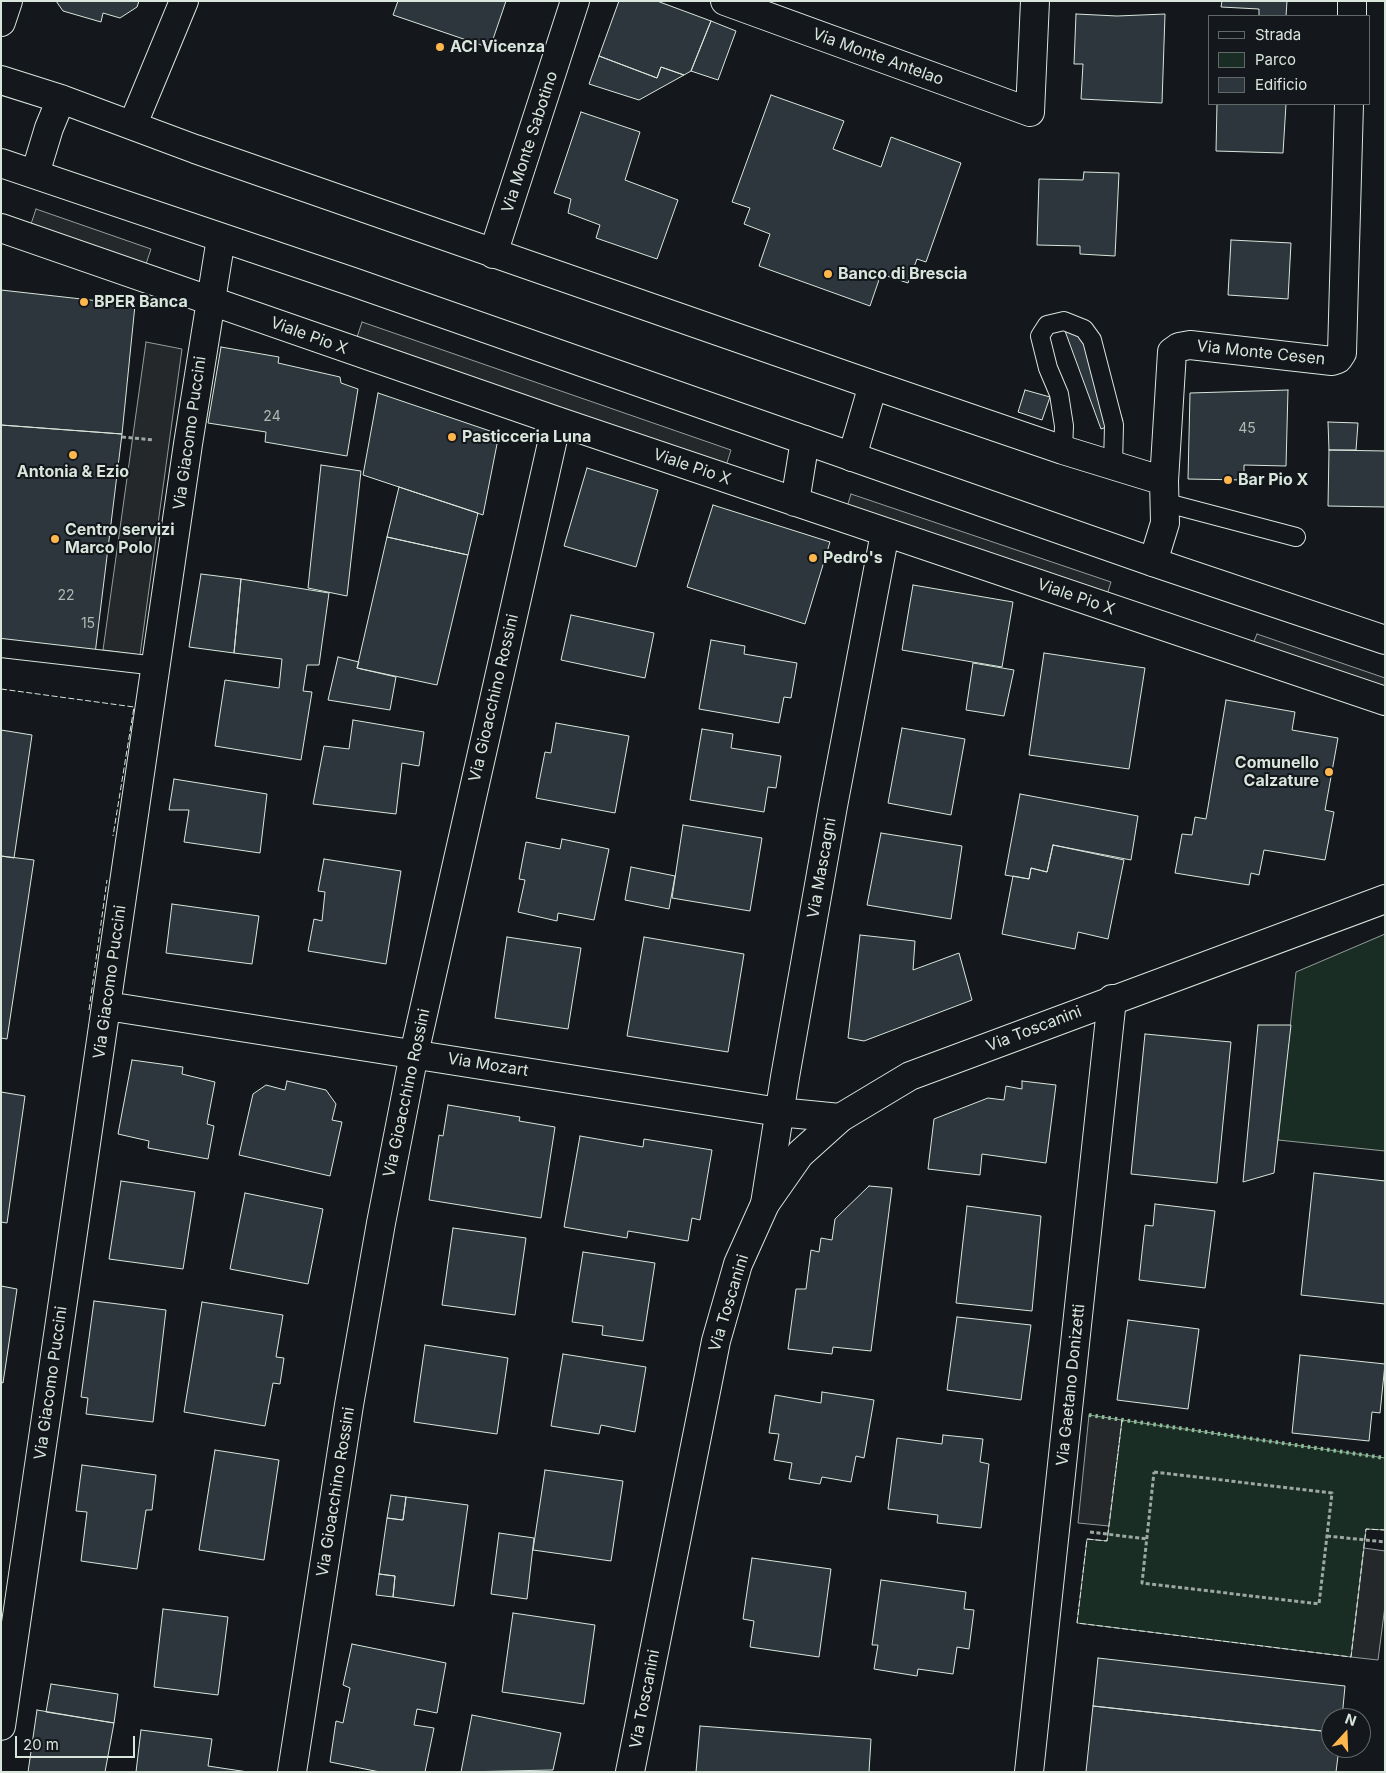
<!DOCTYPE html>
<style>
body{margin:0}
#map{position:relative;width:1386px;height:1773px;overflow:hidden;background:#14181c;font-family:Inter,sans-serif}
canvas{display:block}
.frame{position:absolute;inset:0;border:2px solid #d8e6dc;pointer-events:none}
.legend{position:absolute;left:1208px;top:15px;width:162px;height:90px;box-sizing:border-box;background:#14181c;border:1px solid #626a69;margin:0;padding:6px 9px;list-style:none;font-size:15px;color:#d8e6dc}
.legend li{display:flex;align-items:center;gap:10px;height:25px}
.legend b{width:25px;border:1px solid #626a69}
.north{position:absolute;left:1321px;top:1708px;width:50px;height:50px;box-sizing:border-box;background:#14181c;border:1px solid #626a69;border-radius:50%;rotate:20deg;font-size:14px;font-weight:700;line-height:20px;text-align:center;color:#d8e6dc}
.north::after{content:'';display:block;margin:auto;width:18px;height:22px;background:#ffb74d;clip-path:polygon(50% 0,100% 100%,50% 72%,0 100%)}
.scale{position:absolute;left:15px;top:1736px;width:120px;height:22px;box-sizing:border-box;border:2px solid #d8e6dc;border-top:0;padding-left:6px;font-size:15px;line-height:18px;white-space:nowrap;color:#d8e6dc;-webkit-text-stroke:4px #14181c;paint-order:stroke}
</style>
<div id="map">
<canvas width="1386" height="1773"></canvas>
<div class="frame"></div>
<ul class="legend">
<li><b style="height:6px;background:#14181c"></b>Strada</li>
<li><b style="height:14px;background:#1a2d24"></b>Parco</li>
<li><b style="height:14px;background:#2c363c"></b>Edificio</li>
</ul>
<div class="north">N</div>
<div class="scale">20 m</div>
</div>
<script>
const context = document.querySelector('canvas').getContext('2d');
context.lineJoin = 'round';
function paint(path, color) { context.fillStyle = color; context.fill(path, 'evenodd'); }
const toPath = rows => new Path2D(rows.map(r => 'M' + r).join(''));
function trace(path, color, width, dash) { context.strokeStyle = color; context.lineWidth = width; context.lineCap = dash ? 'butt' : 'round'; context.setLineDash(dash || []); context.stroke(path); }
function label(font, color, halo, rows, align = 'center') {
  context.font = font + ' Inter,sans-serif'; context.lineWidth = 4; context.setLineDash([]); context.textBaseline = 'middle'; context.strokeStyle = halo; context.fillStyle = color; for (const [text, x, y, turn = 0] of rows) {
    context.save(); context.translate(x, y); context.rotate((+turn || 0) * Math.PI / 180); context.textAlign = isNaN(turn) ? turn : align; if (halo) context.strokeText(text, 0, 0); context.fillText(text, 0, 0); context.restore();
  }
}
const green = toPath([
 [1385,934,1385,1151,1278,1140,1296,972,1385,934],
 [1122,1420,1385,1458,1385,1530,1366,1529,1351,1657,1077,1623,1087,1539,1107,1541,1122,1420]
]);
paint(green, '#1a2d24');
trace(green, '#939e99', 1);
const parking = toPath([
 [36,209,151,249,146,264,31,224,36,209],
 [362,322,731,450,726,466,357,337,362,322],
 [146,342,182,349,140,655,103,650,146,342],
 [851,494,1111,582,1106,598,846,510,851,494],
 [1257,634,1385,678,1385,692,1252,646,1257,634],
 [1089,1415,1122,1420,1109,1526,1078,1523,1089,1415],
 [1364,1548,1385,1551,1385,1606,1378,1660,1351,1657,1364,1548]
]);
paint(parking, '#24282b');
trace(parking, '#939e99', 1);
const building = toPath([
 [56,1,139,1,137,7,120,18,103,13,101,22,63,11,56,1],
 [398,1,506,1,490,48,393,15,398,1],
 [619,1,657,1,711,21,691,71,684,75,661,67,657,78,599,56,619,1],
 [1222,1,1287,1,1286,16,1259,16,1259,9,1221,7,1222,1],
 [1076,14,1117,16,1165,14,1162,103,1081,99,1083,64,1074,64,1076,14],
 [711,21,736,31,718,80,691,71,711,21],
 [599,56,657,78,661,67,684,75,639,100,589,84,599,56],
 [771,95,844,121,833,149,881,167,891,137,961,163,926,262,917,259,908,283,881,274,870,306,759,266,770,234,744,224,750,208,732,202,771,95],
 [1217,104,1286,104,1283,153,1216,151,1217,104],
 [581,112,640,132,625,180,678,200,657,259,596,238,600,225,568,213,571,199,554,193,581,112],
 [1084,172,1119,173,1115,256,1080,254,1080,246,1037,245,1039,179,1083,180,1084,172],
 [1231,240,1291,243,1288,299,1228,295,1231,240],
 [1,290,135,305,122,434,1,425,1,290],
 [1087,323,1123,421,1101,429,1065,331,1087,323],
 [221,347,279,357,278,363,340,377,341,383,358,389,347,456,265,442,266,432,208,423,221,347],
 [1025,390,1050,397,1042,420,1018,412,1025,390],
 [1288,390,1286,466,1244,465,1244,480,1188,479,1190,393,1288,390],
 [378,393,499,434,483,515,363,475,378,393],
 [1328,422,1358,423,1356,450,1329,450,1328,422],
 [1,425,122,434,95,654,1,642,1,425],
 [1329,450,1385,451,1385,507,1328,506,1329,450],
 [321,465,361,471,347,596,308,588,321,465],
 [587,468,658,490,636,567,564,546,587,468],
 [399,487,478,513,468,555,387,537,399,487],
 [713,505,830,542,805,624,687,587,713,505],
 [387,537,468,555,437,685,357,668,387,537],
 [201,574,241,579,234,653,189,647,201,574],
 [241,579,329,593,319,665,307,665,303,691,312,692,301,760,215,746,225,680,279,688,282,659,234,653,241,579],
 [913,585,1013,602,1002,667,902,650,913,585],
 [571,615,654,633,645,678,561,660,571,615],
 [711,640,745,646,744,654,797,663,791,698,784,697,779,723,699,709,711,640],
 [1044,653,1145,668,1129,769,1029,755,1044,653],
 [338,657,359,662,357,668,396,677,390,710,328,700,338,657],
 [973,663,1014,670,1004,716,966,710,973,663],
 [1226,700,1295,712,1292,730,1338,738,1325,810,1334,812,1325,860,1264,850,1259,875,1251,873,1249,885,1175,873,1182,834,1192,835,1195,817,1206,819,1226,700],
 [353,720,424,732,419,766,402,763,396,814,313,804,324,746,349,749,353,720],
 [556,723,629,736,615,813,536,798,545,752,551,753,556,723],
 [902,728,965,739,951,815,888,803,902,728],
 [702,729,733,734,731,748,781,756,776,788,768,787,764,812,690,800,702,729],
 [1,730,32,735,14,858,1,856,1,730],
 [174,779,267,794,260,853,184,842,189,810,169,810,174,779],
 [1020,794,1138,816,1131,860,1053,845,1047,872,1031,868,1029,879,1005,875,1020,794],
 [683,825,762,838,750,911,672,898,683,825],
 [881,833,962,846,951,919,867,905,881,833],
 [562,839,609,849,594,920,558,913,557,921,518,912,525,880,519,879,526,842,560,849,562,839],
 [1053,845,1124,860,1108,939,1078,932,1075,949,1002,934,1013,876,1029,879,1031,868,1047,872,1053,845],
 [1,856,34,860,7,1039,1,1038,1,856],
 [324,859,401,871,386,964,308,951,314,919,322,921,325,892,318,891,324,859],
 [631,867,675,876,669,909,625,900,631,867],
 [172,904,259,916,252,964,166,953,172,904],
 [860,935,915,941,913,970,959,953,972,1000,864,1041,848,1038,860,935],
 [507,937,581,948,568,1029,495,1018,507,937],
 [644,937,744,954,728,1052,627,1036,644,937],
 [1258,1025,1291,1025,1274,1173,1243,1182,1258,1025],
 [1145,1034,1231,1042,1217,1183,1131,1174,1145,1034],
 [132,1060,183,1067,182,1074,215,1082,207,1124,214,1126,208,1159,148,1148,149,1141,118,1134,132,1060],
 [287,1081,326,1090,336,1104,332,1120,342,1122,330,1176,239,1155,253,1094,266,1085,285,1090,287,1081],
 [1022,1081,1056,1085,1046,1163,982,1154,980,1175,928,1169,934,1119,988,1098,1004,1100,1006,1086,1022,1089,1022,1081],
 [1,1092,25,1096,7,1223,1,1222,1,1092],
 [448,1105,520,1117,519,1121,555,1127,541,1218,429,1200,439,1135,443,1136,448,1105],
 [580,1136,643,1147,644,1139,712,1150,700,1220,692,1218,688,1241,628,1231,627,1238,564,1227,580,1136],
 [1314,1173,1385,1181,1385,1304,1301,1295,1314,1173],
 [121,1181,195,1192,183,1269,109,1259,121,1181],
 [869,1186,892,1188,871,1351,833,1347,832,1354,788,1349,796,1289,806,1289,811,1250,819,1252,821,1238,832,1240,835,1219,869,1186],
 [245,1193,323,1209,308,1284,230,1269,245,1193],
 [1155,1204,1215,1211,1205,1288,1139,1280,1145,1225,1153,1226,1155,1204],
 [967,1206,1041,1216,1032,1311,956,1303,967,1206],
 [453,1228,526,1238,515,1315,442,1305,453,1228],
 [583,1252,655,1263,643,1341,602,1335,603,1326,572,1322,583,1252],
 [1,1286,17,1289,3,1383,1,1382,1,1286],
 [94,1301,166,1310,153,1422,86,1414,88,1398,81,1397,94,1301],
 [202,1302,283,1315,276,1357,284,1358,280,1384,273,1383,265,1426,184,1412,202,1302],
 [957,1317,1031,1325,1021,1400,947,1390,957,1317],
 [1128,1320,1199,1329,1188,1409,1117,1400,1128,1320],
 [425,1345,508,1358,497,1434,414,1422,425,1345],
 [563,1354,646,1367,635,1432,601,1425,599,1434,551,1426,563,1354],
 [1300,1355,1385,1364,1380,1413,1372,1412,1369,1441,1292,1433,1300,1355],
 [822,1392,874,1400,864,1458,856,1456,851,1482,822,1477,820,1484,789,1479,792,1463,774,1460,779,1434,769,1433,775,1395,821,1403,822,1392],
 [943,1435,983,1439,980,1462,989,1464,981,1528,937,1523,938,1515,888,1509,897,1438,942,1444,943,1435],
 [215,1450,279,1460,264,1560,199,1550,215,1450],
 [82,1465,156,1475,152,1510,146,1510,137,1569,81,1561,87,1512,76,1511,82,1465],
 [545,1470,623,1481,611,1561,533,1550,545,1470],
 [391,1495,406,1497,403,1520,387,1518,391,1495],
 [406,1497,468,1505,454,1606,393,1597,395,1576,379,1574,387,1518,403,1520,406,1497],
 [499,1533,534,1538,527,1599,491,1594,499,1533],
 [752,1558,831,1569,819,1657,750,1647,754,1621,743,1619,752,1558],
 [379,1574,395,1576,393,1597,376,1595,379,1574],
 [881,1580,966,1592,964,1609,974,1610,969,1649,957,1647,953,1674,918,1669,917,1676,874,1669,878,1645,872,1645,881,1580],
 [163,1609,228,1617,218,1695,154,1687,163,1609],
 [513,1613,595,1625,584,1704,502,1692,513,1613],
 [352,1644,446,1663,437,1713,417,1709,414,1725,434,1728,425,1772,380,1772,330,1762,336,1721,343,1723,350,1688,343,1685,352,1644],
 [1098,1658,1345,1686,1342,1718,1331,1718,1331,1732,1093,1706,1098,1658],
 [51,1684,118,1694,114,1723,46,1712,51,1684],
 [1093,1706,1331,1732,1331,1748,1339,1748,1336,1772,1086,1772,1093,1706],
 [37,1710,114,1723,105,1772,28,1772,37,1710],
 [472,1715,561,1733,553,1770,461,1772,472,1715],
 [700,1726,871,1739,869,1772,696,1772,700,1726],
 [141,1730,212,1739,208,1766,248,1772,136,1772,141,1730]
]);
paint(building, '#2c363c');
trace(building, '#d8e6dc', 1);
const lane = toPath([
 [1063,450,1064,426,1059,394,1048,368,1040,336,1047,325,1064,321,1084,329,1092,340,1114,425,1113,465],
 [1167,503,1296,537],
 [1,648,157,666]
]);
const street = toPath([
 [725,1,1030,112,1035,1],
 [1352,16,1352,1],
 [1,22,8,1],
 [1,80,61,99,195,149,873,385,1063,450,1164,481],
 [133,124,184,1],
 [35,174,49,128,61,99],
 [1,228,557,421,1385,701],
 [493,254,575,1],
 [852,457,873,385],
 [795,502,805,440],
 [1153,562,1165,523,1164,481,1172,352,1179,347,1190,345,1332,361,1338,359,1342,353,1349,104],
 [107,1006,779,1112,840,1118],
 [765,1204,785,1077,833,806,885,533],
 [1,1726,188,444,221,238],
 [292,1772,349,1405,381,1223,414,1054,557,421],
 [1029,1772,1112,999]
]);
const secondary = toPath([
 [1,163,353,282,1153,562,1385,640],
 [630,1772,716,1341,738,1264,765,1204,800,1154,840,1118,910,1076,1385,899]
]);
trace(lane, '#d8e6dc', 20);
trace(street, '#d8e6dc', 30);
trace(secondary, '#d8e6dc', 30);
trace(toPath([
 [122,437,154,440],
 [1154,1472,1332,1493,1319,1604,1142,1583,1154,1472],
 [1090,1532,1147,1539],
 [1327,1536,1385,1542]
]), '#9da8a2', 3, [4, 2.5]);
trace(lane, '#14181c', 18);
trace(street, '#14181c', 28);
trace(secondary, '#14181c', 28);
trace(toPath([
 [1089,1415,1385,1458]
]), '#8ac095', 4, [2.5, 4]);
trace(toPath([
 [1,689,134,707,113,836],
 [89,1010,107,880],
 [1122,1420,1107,1541,1087,1539,1077,1623,1351,1657,1366,1529,1385,1530]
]), '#d8e6dc', 1, [6, 2.5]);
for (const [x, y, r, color] of [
 [440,47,5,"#ffb74d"],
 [828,274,5,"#ffb74d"],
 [84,302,5,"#ffb74d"],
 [452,437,5,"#ffb74d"],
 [73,455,5,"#ffb74d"],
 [1228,480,5,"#ffb74d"],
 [55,539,5,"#ffb74d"],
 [813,558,5,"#ffb74d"],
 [1329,772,5,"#ffb74d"]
]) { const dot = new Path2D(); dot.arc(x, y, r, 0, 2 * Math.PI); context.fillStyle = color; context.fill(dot); trace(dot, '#14181c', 2); }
label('14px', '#adbab4', null, [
 ["24",272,417],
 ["45",1247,429],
 ["22",66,596],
 ["15",88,624]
]);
label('bold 16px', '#d8e6dc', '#14181c', [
 ["ACI Vicenza",450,47],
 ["Banco di Brescia",838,274],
 ["BPER Banca",94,302],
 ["Pasticceria Luna",462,437],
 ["Antonia & Ezio",73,472,"center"],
 ["Bar Pio X",1238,480],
 ["Centro servizi",65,530],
 ["Marco Polo",65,548],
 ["Pedro's",823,558],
 ["Comunello",1319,763,"right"],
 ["Calzature",1319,781,"right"]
], 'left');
label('16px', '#d8e6dc', '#14181c', [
 ["Via Monte Antelao",878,57,20],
 ["Via Monte Sabotino",530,142,-72],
 ["Viale Pio X",309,336,20],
 ["Via Monte Cesen",1261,353,6],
 ["Via Giacomo Puccini",190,433,-82],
 ["Viale Pio X",692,467,19],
 ["Viale Pio X",1076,597,19],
 ["Via Gioacchino Rossini",494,698,-77],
 ["Via Mascagni",822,868,-80],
 ["Via Giacomo Puccini",110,982,-82],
 ["Via Toscanini",1034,1029,-21],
 ["Via Mozart",488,1065,9],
 ["Via Gioacchino Rossini",407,1093,-78],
 ["Via Toscanini",729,1303,-73],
 ["Via Giacomo Puccini",51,1383,-82],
 ["Via Gaetano Donizetti",1071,1385,-84],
 ["Via Gioacchino Rossini",336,1492,-81],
 ["Via Toscanini",645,1699,-79]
]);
</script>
